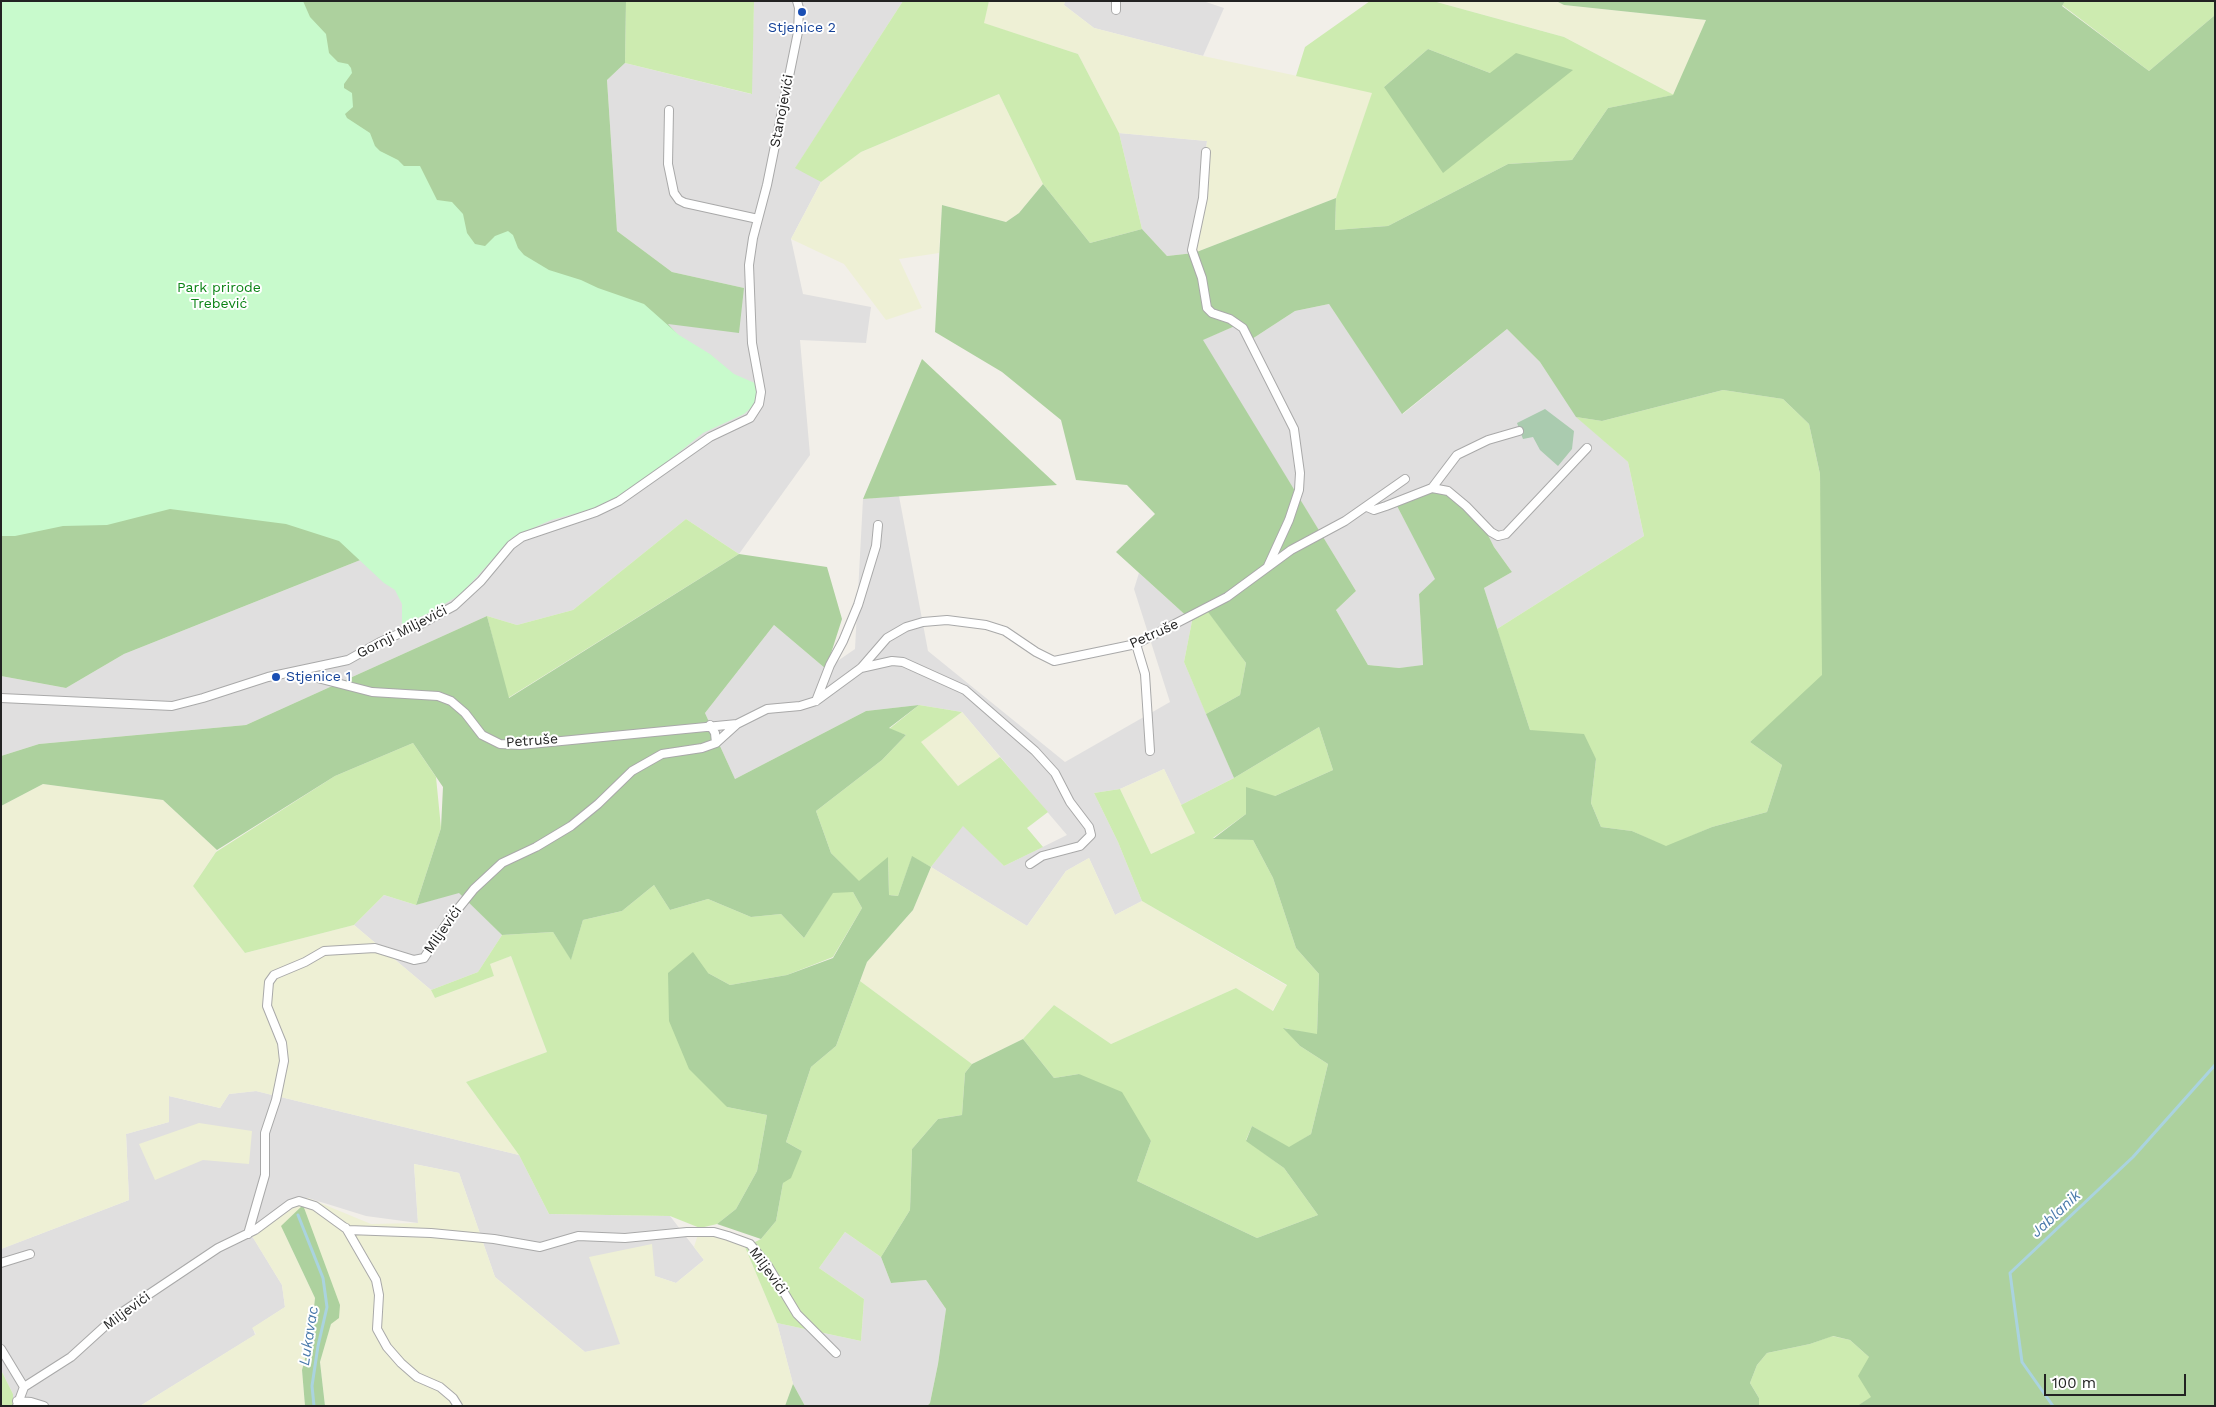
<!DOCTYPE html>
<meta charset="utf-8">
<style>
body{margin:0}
#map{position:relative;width:2216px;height:1407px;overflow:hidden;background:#f2efe9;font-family:"Work Sans",sans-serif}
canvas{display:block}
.frame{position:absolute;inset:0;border:2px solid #222;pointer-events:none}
.scale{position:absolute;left:2044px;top:1374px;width:142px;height:22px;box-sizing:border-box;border:2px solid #222;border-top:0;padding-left:6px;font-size:15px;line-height:18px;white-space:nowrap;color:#222;-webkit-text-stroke:4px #fff;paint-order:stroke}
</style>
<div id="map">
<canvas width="2216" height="1407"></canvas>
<div class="frame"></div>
<div class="scale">100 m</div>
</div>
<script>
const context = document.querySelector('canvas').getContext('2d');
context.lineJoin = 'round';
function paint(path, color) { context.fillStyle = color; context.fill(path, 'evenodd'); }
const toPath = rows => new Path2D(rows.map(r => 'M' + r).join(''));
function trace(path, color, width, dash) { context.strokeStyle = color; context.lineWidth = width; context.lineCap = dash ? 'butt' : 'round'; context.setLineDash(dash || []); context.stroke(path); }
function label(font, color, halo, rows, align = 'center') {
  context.font = font + ' "Work Sans",sans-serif'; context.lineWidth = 4; context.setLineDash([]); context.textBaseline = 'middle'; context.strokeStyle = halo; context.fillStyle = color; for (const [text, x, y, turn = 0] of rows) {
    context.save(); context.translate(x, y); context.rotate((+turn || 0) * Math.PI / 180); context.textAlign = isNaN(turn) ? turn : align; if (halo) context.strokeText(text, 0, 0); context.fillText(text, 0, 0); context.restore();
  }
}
paint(toPath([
 [754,1,903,1,796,167,821,182,791,239,803,294,871,307,866,343,800,340,810,455,739,554,686,519,573,610,517,625,487,616,246,725,39,744,1,756,1,676,66,688,124,654,383,551,668,323,744,288,672,272,617,231,607,80,625,63,751,94],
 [1065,1,1203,1,1224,8,1203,56,1094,28,1064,5],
 [1119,133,1207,141,1194,253,1167,256,1142,229],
 [1329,304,1403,414,1507,329,1540,362,1577,417,1628,462,1644,536,1497,629,1484,588,1512,572,1494,547,1486,531,1397,506,1436,579,1419,594,1423,666,1399,668,1368,665,1336,610,1356,591,1202,340,1235,326,1252,339,1295,311],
 [899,496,928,651,1065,762,1170,702,1134,589,1139,573,1192,621,1184,662,1234,778,1181,805,1164,769,1120,789,1094,793,1118,842,1142,901,1115,915,1089,858,1066,871,1027,926,931,867,963,825,1004,866,1067,835,962,712,919,705,866,711,735,779,705,713,774,625,826,669,855,649,863,499],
 [459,892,502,935,478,972,431,990,354,925,384,895,416,905],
 [256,1091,519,1155,549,1214,670,1216,704,1260,676,1283,655,1276,620,1345,585,1352,495,1277,459,1173,414,1164,418,1223,366,1216,308,1198,252,1236,282,1285,285,1307,253,1328,255,1335,140,1406,13,1406,13,1394,1,1370,1,1249,129,1200,126,1134,169,1122,169,1096,220,1108,229,1094],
 [845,1232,881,1257,891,1283,926,1280,946,1309,938,1364,930,1403,927,1406,805,1406,793,1384,777,1323,861,1341,864,1299,819,1268]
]), '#e0dfdf');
paint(toPath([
 [989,1,1065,1,1064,5,1094,28,1203,56,1373,92,1336,198,1194,253,1207,141,1119,133,1078,54,983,23],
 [1433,1,1556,1,1564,5,1706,20,1674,95,1564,37],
 [999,94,1043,184,1019,213,1006,222,942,205,939,253,899,259,922,308,886,320,844,264,791,239,821,182,861,152],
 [962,712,1000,757,958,786,920,742],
 [1164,769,1195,833,1151,854,1120,789],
 [43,784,163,800,217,850,193,886,245,953,354,925,431,990,435,998,494,976,489,964,511,956,547,1052,466,1082,519,1155,256,1091,229,1094,220,1108,169,1096,169,1122,126,1134,129,1200,1,1249,1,806],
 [1089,858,1115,915,1142,901,1287,986,1272,1011,1236,988,1111,1044,1054,1005,1023,1039,972,1064,860,981,867,962,913,910,931,867,1027,926,1066,871],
 [199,1123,252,1131,249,1164,203,1160,155,1180,139,1144],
 [414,1164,459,1173,495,1277,585,1352,620,1344,589,1257,652,1244,655,1276,676,1283,704,1260,694,1247,700,1228,745,1247,777,1323,793,1384,785,1406,325,1406,320,1362,331,1323,281,1226,315,1298,311,1336,302,1370,305,1406,140,1406,256,1334,252,1328,285,1307,282,1285,252,1236,308,1198,371,1224,418,1223]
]), '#eef0d5');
paint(toPath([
 [626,1,754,1,752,94,625,63],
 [903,1,989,1,984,23,1078,54,1119,133,1142,229,1090,243,1043,184,999,94,861,152,821,182,795,168],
 [1370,1,1433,1,1564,37,1674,95,1608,108,1572,160,1508,164,1388,226,1335,230,1336,198,1372,93,1296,76,1305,47],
 [1428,49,1490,73,1384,87],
 [2065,1,2215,1,2215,15,2149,71,2062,5],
 [1723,390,1783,399,1809,424,1820,474,1829,672,1750,742,1782,765,1767,812,1712,827,1666,847,1632,831,1601,827,1591,803,1596,759,1530,730,1497,629,1644,536,1628,462,1576,417,1602,421],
 [686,519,739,554,508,698,487,616,517,625,573,610],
 [1208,611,1246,663,1240,695,1206,714,1184,662,1192,621],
 [919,705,962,712,921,742,958,786,1000,757,1048,812,1027,828,1043,847,1004,866,963,826,931,867,912,857,898,896,889,895,888,858,859,882,831,853,816,811,882,760,906,735,889,729],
 [1319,727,1333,770,1275,796,1246,814,1213,838,1253,840,1273,878,1296,948,1319,974,1317,1035,1284,1028,1300,1046,1328,1064,1311,1134,1289,1148,1252,1126,1246,1140,1284,1168,1318,1215,1257,1238,1137,1181,1151,1141,1079,1074,1054,1078,1023,1039,1054,1005,1111,1044,1236,988,1273,1011,1287,985,1142,901,1118,842,1094,793,1120,789,1151,854,1195,833,1181,805,1234,778],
 [413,743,436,777,441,828,416,905,384,895,354,925,245,953,193,886,216,852,335,776],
 [654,885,670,910,708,899,751,917,781,914,804,938,833,892,853,892,862,908,833,957,787,975,730,985,708,973,727,1107,767,1115,757,1171,736,1209,717,1224,700,1228,670,1216,549,1214,519,1155,466,1082,547,1052,511,956,490,964,494,976,435,998,431,990,478,972,502,935,553,932,571,959,583,920,622,911],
 [860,981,972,1064,965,1073,962,1115,938,1119,912,1149,910,1210,881,1257,845,1232,819,1268,864,1299,861,1341,777,1323,745,1247,761,1239,776,1221,783,1183,802,1151,786,1142,811,1067,836,1046],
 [1832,1336,1850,1340,1869,1357,1872,1397,1857,1406,1759,1406,1759,1398,1750,1383,1757,1365,1767,1353,1810,1344],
 [1,1370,13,1394,13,1406,1,1406]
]), '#cdebb0');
paint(toPath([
 [1,1,626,1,625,63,607,80,617,231,672,272,744,288,739,333,668,324,734,398,383,551,124,654,66,688,1,676],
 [1556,1,2065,1,2062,6,2149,71,2215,15,2215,1406,1857,1406,1871,1397,1858,1376,1869,1357,1850,1340,1833,1336,1810,1344,1767,1353,1757,1365,1750,1383,1759,1398,1759,1406,927,1406,930,1403,938,1364,946,1309,926,1280,891,1283,881,1257,910,1210,912,1149,938,1119,962,1115,965,1073,972,1064,1023,1039,1054,1078,1079,1074,1122,1092,1151,1141,1137,1181,1257,1238,1318,1215,1284,1168,1246,1141,1252,1126,1289,1147,1311,1134,1328,1064,1300,1046,1283,1028,1317,1034,1319,974,1296,948,1273,878,1253,840,1213,839,1246,814,1246,787,1275,796,1333,770,1319,727,1234,778,1206,714,1240,695,1246,663,1208,612,1192,621,1116,552,1155,514,1127,485,1076,480,1061,420,1002,372,935,332,942,205,1006,222,1019,213,1043,184,1090,243,1142,229,1167,256,1194,253,1336,198,1335,230,1388,226,1508,164,1572,160,1608,108,1673,95,1706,20,1564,5],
 [1329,304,1402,414,1507,329,1540,362,1576,417,1602,421,1723,390,1783,399,1809,424,1820,474,1822,675,1750,742,1782,765,1767,812,1712,827,1666,846,1632,831,1601,827,1591,803,1596,759,1584,734,1530,730,1484,588,1512,572,1494,547,1486,531,1445,492,1425,493,1397,506,1435,579,1419,594,1423,665,1399,668,1368,665,1336,610,1356,591,1203,340,1235,326,1252,339,1295,311],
 [1428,49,1490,73,1516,53,1573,70,1443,173,1384,87],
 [922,359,1057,485,863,499],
 [739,554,827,567,842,619,826,669,774,625,705,713,735,779,866,711,919,705,889,728,906,735,882,760,816,811,831,853,859,881,888,857,889,895,898,896,912,856,931,867,913,910,867,962,836,1046,811,1067,786,1142,802,1151,791,1178,783,1183,776,1221,761,1239,717,1224,736,1209,757,1171,767,1115,727,1107,689,1069,669,1021,668,973,693,952,708,973,730,985,787,975,833,958,862,908,853,892,833,893,804,938,781,914,751,917,708,899,670,910,654,885,622,911,583,920,571,960,553,932,502,935,459,893,416,905,441,828,443,787,413,743,335,776,217,850,163,800,43,784,1,806,1,756,39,744,246,725,487,616,509,698],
 [303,1205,340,1305,339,1318,331,1324,320,1362,325,1406,305,1406,302,1370,311,1336,315,1298,281,1226],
 [793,1384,805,1406,785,1406]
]), '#add19e');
paint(toPath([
 [1545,409,1574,431,1572,449,1558,466,1540,450,1533,437,1523,439,1517,423]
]), '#aacbaf');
paint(toPath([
 [1,1,303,1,310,17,326,34,329,53,338,62,348,64,351,68,352,73,344,84,344,88,352,93,353,107,345,114,347,118,370,133,375,146,380,151,398,160,404,166,420,166,437,200,452,202,463,214,467,233,475,244,485,246,495,236,508,231,513,235,518,248,524,255,549,270,581,280,598,288,644,304,679,335,710,354,734,374,757,384,758,392,753,406,744,414,703,433,656,471,614,499,589,510,551,520,513,537,461,594,431,612,402,625,402,604,395,590,384,583,339,541,286,524,170,509,107,525,63,526,15,536,1,536]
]), '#c8facc');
trace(toPath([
 [298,1215,323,1278,327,1307,318,1346,312,1386,314,1406],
 [2053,1406,2022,1362,2010,1273,2133,1157,2215,1065]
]), '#aad3df', 3);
const street = toPath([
 [1116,10,1116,1],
 [669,110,668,164,674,193,679,200,685,203,758,219],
 [1206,152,1203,198,1192,250,1202,278,1207,308,1212,313,1230,319,1243,328,1294,429,1300,473,1299,490,1289,520,1268,566],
 [1432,488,1457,455,1488,440,1519,431],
 [1367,507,1374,510,1386,506,1432,488,1448,491,1466,506,1491,532,1498,536,1506,534,1587,448],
 [1136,644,1145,674,1150,751],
 [861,668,892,661,903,662,965,690,1035,751,1055,773,1070,802,1089,827,1091,835,1080,846,1042,856,1030,864],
 [294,672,372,692,438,696,451,701,465,713,482,735,500,744,520,745,737,724],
 [1,698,172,706,203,698,268,677,348,660,380,642,417,626,454,606,481,581,511,545,522,537,596,512,619,501,710,437,750,418,759,404,761,392,752,343,749,265,753,238,767,185,798,32,799,8,797,1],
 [816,701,830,665,843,641,858,605,876,546,878,525],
 [710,725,715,733,716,743],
 [346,1228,376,1280,379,1295,377,1329,387,1347,401,1363,417,1377,440,1387,453,1398,458,1406],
 [248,1234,265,1175,265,1133,276,1100,284,1061,282,1043,267,1006,269,982,274,975,305,962,324,951,375,948,414,960,424,958,449,920,474,889,502,863,536,847,571,826,598,804,632,771,662,754,702,748,716,743,737,724,767,709,800,706,816,701,861,668,887,638,906,627,923,622,947,620,986,625,1005,631,1036,652,1054,661,1136,644,1227,597,1291,550,1345,521,1405,479],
 [1,1263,30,1254],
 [1,1349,24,1387],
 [17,1401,31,1402,44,1406],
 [17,1406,24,1387,71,1357,115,1317,218,1248,255,1230,290,1204,299,1201,315,1206,348,1230,431,1233,494,1239,540,1247,578,1236,625,1238,687,1232,714,1232,728,1236,750,1244,768,1266,797,1314,836,1353]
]);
trace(street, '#a9a9a9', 10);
trace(street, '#fff', 8);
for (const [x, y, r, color] of [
 [802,12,5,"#1a4fb4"],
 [276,677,5,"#1a4fb4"]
]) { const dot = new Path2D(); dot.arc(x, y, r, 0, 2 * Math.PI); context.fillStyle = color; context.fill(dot); trace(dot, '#fff', 2); }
label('14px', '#164399', '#fff', [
 ["Stjenice 2",802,28],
 ["Stjenice 1",286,677,"left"]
]);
label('14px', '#222', '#fff', [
 ["Stanojevići",782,111,-79],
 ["Gornji Miljevići",402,632,-27],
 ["Petruše",1154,634,-24],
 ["Petruše",532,741,-4],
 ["Miljevići",443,930,-55],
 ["Miljevići",768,1271,54],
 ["Miljevići",127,1311,-36]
]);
label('14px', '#0c8416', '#fff', [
 ["Park prirode",219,288],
 ["Trebević",219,304]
]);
label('italic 15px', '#4a7aab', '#fff', [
 ["Jablanik",2056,1214,-43],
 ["Lukavac",309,1336,-81]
]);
</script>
